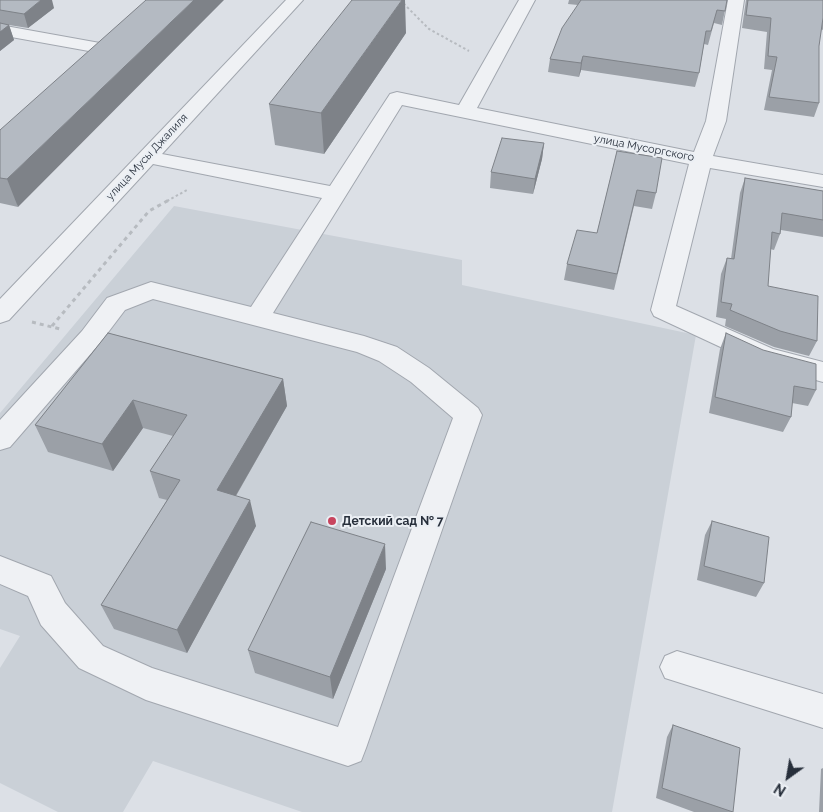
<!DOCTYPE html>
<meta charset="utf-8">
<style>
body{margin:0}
#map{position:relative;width:823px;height:812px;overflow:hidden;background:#dce0e6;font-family:Raleway,sans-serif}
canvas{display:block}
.north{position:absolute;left:763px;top:752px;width:50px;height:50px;-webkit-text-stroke:4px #ebeff4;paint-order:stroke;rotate:212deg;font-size:14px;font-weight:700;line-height:20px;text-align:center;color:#272f3b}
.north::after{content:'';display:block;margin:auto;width:18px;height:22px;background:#272f3b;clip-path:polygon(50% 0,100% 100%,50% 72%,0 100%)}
</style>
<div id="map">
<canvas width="823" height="812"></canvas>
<div class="north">N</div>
</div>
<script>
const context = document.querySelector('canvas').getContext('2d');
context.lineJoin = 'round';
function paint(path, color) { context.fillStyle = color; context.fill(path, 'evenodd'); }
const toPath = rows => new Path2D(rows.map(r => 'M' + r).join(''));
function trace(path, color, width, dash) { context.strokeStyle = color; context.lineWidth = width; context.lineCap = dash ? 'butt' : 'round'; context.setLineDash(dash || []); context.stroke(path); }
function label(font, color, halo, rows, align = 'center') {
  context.font = font + ' Raleway,sans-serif'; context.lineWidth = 4; context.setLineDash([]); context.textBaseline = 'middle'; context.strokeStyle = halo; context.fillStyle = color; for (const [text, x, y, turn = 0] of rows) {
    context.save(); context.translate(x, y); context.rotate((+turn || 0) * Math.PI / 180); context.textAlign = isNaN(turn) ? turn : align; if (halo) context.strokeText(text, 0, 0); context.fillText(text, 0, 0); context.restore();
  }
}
paint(toPath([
 [174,206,462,260,462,285,696,335,612,812,302,812,153,761,123,812,58,812,0,783,0,668,20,636,0,629,0,413]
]), '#cad0d7');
const minor = toPath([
 [286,0,303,0,162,154,330,186,390,94,397,92,459,105,519,0,535,0,477,108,694,152,706,121,728,0,744,0,726,121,713,156,823,175,823,187,710,168,676,306,773,349,823,362,823,382,757,364,654,316,651,310,689,164,402,105,273,313,364,336,397,347,429,368,478,408,482,415,366,748,361,761,348,766,146,700,79,668,41,625,28,596,0,584,0,556,51,576,65,603,103,646,152,668,338,727,453,418,411,382,379,361,357,352,153,299,125,310,100,343,10,447,0,450,0,420,82,331,107,298,151,282,251,307,322,198,153,164,9,320,0,323,0,299,286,0],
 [0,25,111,45,117,46,120,50,117,54,111,55,0,35,0,25],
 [677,651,823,694,823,728,665,678,660,667,665,656,677,651]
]);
trace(minor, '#a2a7af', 2);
trace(toPath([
 [400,0,429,29,469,51],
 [167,201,187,190]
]), '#b7bbc0', 2, [2.5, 2.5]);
trace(toPath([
 [32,322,60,329],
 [52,326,149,211,169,200]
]), '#b7bbc0', 3, [4, 4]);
paint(minor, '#eff1f4');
paint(toPath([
 [0,0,54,8,28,28,9,25,14,40,0,51],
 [569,0,727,0,722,25,714,23,708,45,704,44,699,73,695,87,581,70,579,77,548,72,550,59,578,5,568,4],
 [746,0,823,0,823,30,821,29,819,46,819,103,814,117,764,110,772,70,764,69,767,32,742,28],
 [406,33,324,154,275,145,269,104],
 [0,130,18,207,0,203],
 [544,143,542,159,533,194,490,188,491,172],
 [617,151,656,193,652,209,634,206,614,290,564,280,567,264,597,233],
 [745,178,823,191,823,237,781,230,780,234,774,250,770,249,768,286,817,341,809,356,774,347,725,326,726,319,716,317,721,274,727,258,731,259,740,193],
 [108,333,283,379,287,406,236,496,256,526,187,653,114,629,101,605,167,500,159,498,150,471,173,436,143,428,113,471,48,452,35,425],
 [726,333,816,390,808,406,792,403,791,417,783,432,709,413,720,349],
 [712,521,764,583,756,597,697,580,705,535],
 [386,569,333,699,255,673,248,650],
 [673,725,733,812,694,812,656,798,667,737],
 [823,768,823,812,819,812,821,769]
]), '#9ba0a7');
paint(toPath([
 [41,0,52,0,54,8,28,28,24,14],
 [194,0,224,0,18,207,7,179],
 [402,0,405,0,406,33,324,154,321,113],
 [9,25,14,40,0,51,0,32],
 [583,56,581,70,579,77,581,63],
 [544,143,542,159,533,194,535,179],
 [283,379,287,406,224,516,217,490],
 [133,400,143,428,113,471,102,444],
 [250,500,256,526,187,653,177,630],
 [385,544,386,569,333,699,330,677]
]), '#7e8288');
const building = toPath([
 [0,0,41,0,24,14,0,10,0,0],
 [146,0,194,0,7,179,0,178,0,130,146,0],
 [352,0,402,0,321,113,269,104,352,0],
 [581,0,727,0,725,11,717,10,711,31,706,31,699,73,583,56,581,63,550,59,562,28,581,0],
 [748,0,823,0,823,18,819,46,819,103,769,97,777,57,768,56,771,18,746,15,748,0],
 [0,23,9,25,0,32,0,23],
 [502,138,544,143,535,179,491,172,502,138],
 [617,151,662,158,656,193,637,190,617,274,567,264,577,230,597,233,617,151],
 [745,178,823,191,823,220,782,213,780,234,772,232,768,286,818,296,817,341,780,331,730,310,732,304,721,302,727,258,734,259,745,178],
 [108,333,283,379,217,490,250,500,177,630,101,605,180,480,150,471,187,415,133,400,102,444,35,425,108,333],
 [726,333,763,350,816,364,816,390,794,386,791,417,715,397,726,333],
 [712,521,769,537,764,583,704,566,712,521],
 [311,522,385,544,330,677,248,650,311,522],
 [673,725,740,748,733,812,662,788,673,725]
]);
paint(building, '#b4bac2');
trace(building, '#7e8288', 1);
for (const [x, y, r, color] of [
 [332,521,5,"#c8445e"]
]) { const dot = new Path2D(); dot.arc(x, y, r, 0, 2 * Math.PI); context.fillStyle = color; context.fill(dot); trace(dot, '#ebeff4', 2); }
label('11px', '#272f3b', '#ebeff4', [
 ["улица Мусоргского",644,148,11],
 ["улица Мусы Джалиля",147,157,-47]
]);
label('bold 12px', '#272f3b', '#ebeff4', [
 ["Детский сад № 7",342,521]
], 'left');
</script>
